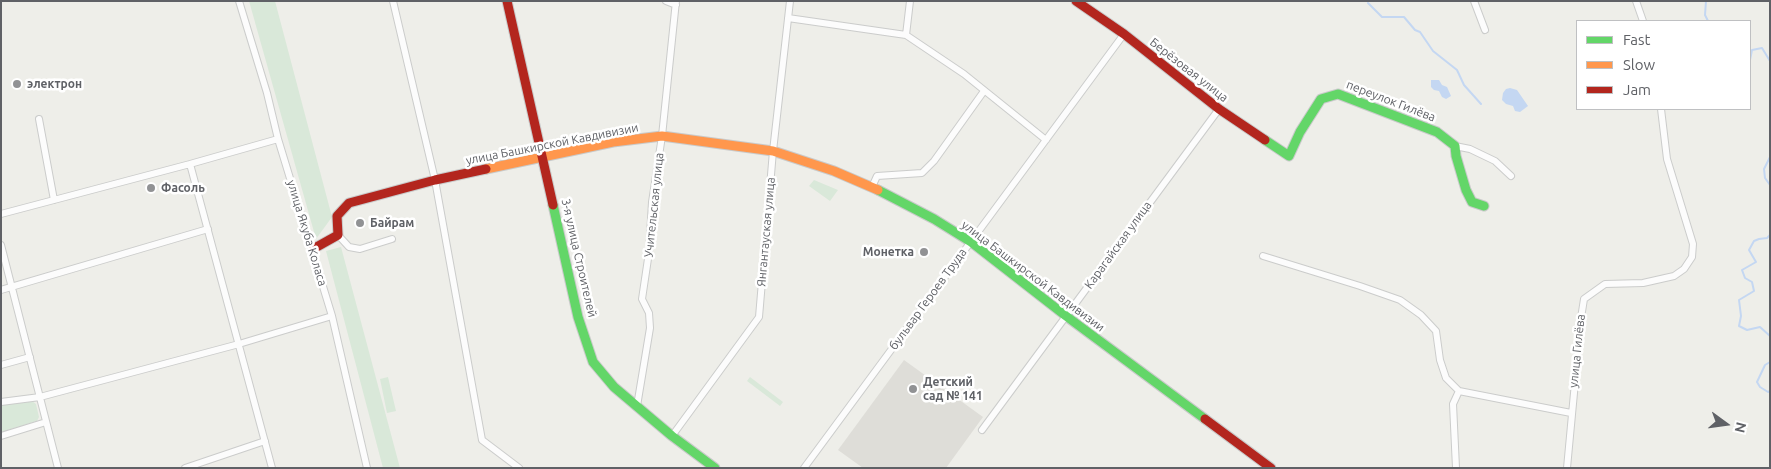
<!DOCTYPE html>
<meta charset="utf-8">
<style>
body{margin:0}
#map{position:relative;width:1771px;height:469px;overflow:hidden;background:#eeeee9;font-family:Ubuntu,sans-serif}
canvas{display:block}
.frame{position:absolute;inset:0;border:2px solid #5f6166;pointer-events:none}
.legend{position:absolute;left:1576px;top:20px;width:175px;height:90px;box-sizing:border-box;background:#fff;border:1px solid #bfc0c2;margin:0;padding:6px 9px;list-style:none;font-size:15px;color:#5f6166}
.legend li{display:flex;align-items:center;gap:10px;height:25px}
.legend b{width:25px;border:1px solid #bfc0c2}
.north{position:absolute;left:1701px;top:399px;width:50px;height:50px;-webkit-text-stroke:4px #fff;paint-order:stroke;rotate:104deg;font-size:14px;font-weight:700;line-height:20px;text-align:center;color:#5f6166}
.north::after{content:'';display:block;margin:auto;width:18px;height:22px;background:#5f6166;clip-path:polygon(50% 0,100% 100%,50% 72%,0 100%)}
</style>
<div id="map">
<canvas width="1771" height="469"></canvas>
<div class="frame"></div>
<ul class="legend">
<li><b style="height:6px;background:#63d668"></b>Fast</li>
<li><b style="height:6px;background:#ff974d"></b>Slow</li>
<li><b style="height:6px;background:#b3261e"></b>Jam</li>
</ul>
<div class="north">N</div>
</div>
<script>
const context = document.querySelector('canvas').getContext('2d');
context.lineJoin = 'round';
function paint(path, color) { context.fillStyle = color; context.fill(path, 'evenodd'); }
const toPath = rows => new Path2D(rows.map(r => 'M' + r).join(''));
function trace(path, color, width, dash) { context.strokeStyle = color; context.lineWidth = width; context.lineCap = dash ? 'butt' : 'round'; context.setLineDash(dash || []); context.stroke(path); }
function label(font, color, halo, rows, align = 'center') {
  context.font = font + ' Ubuntu,sans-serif'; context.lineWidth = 5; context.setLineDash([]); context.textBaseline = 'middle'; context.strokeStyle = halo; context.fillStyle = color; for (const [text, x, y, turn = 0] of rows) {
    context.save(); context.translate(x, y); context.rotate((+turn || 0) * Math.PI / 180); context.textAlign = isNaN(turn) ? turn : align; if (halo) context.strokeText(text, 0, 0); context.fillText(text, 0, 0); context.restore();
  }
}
paint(toPath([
 [904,360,983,417,946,468,863,468,838,450]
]), '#deddd8');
paint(toPath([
 [249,1,275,1,332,217,316,239],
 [814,180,838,190,830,201,809,186],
 [341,247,400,468,383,468,326,251],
 [388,377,396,411,387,413,380,379],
 [750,377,783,402,780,406,747,381],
 [32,401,36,404,39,417,37,421,1,432,1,405]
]), '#d9e8d9');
paint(toPath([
 [1431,80,1439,80,1442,85,1447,87,1451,96,1446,99,1442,97,1439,91,1434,90,1431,87],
 [1510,88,1517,90,1528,106,1520,112,1515,111,1513,106,1506,104,1502,100,1503,93,1506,89]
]), '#c4d7f2');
trace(toPath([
 [1706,1,1705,15,1708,21],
 [1368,3,1382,17,1404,17,1415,30,1420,32,1433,51,1457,70,1464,85,1481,104],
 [1750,60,1752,50,1762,48,1770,61],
 [1770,157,1764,169,1765,178,1770,185],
 [1770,235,1767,238,1759,239,1754,241,1749,250,1756,262,1742,270,1745,278,1752,282,1754,291,1739,300,1741,316,1739,326,1747,330,1760,327,1770,336],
 [1770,362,1765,365,1757,382,1760,387,1768,392,1770,391]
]), '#c4d7f2', 2);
const street = toPath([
 [239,1,267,93,278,139,332,316,367,468],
 [393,1,435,180,482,440,519,468],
 [666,1,676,5],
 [910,1,906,35,964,74,1046,140],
 [1474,1,1485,30],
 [1636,1,1643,21],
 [788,18,906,35],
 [39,119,54,200],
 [1455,146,1470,149,1495,161,1511,176],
 [190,164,272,468],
 [872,187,877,176,922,173,934,161,984,91],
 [1,214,190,164,278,139],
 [338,235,349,247,360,249,392,239],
 [1,245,58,468],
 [1263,256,1360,286,1400,300,1421,315,1436,331,1440,360,1446,378,1459,391,1571,413],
 [1,290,208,229],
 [1,365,30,357],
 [1,402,40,397,239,344,332,316],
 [637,406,650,328,649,313,642,299,649,252,652,202,662,136,676,1],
 [982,430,1219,109],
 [1,436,46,422],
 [672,436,759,317,773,151,790,1],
 [185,468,265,441],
 [804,468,1124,34],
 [1456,468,1453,404,1459,391],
 [1567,468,1581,318,1584,299,1605,284,1643,283,1674,276,1684,269,1692,257,1693,244,1667,159,1661,109]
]);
const fast = toPath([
 [1265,140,1289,156,1300,132,1321,99,1338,94,1437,132,1455,146,1456,156,1466,190,1472,202,1484,206],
 [878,190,934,219,971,242,1066,316,1205,419],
 [553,205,578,317,593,362,614,387,672,436,715,468]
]);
const slow = toPath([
 [486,169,613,142,662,136,773,151,834,171,878,190]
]);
const jam = toPath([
 [507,1,553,205],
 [1076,1,1124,34,1219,109,1265,140],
 [313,249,338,235,337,216,349,203,435,180,486,169],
 [1205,419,1271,468]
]);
trace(street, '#cbcccb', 8);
trace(fast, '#c9caca', 11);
trace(slow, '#c9caca', 11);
trace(jam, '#c9caca', 11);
trace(street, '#fcfcfc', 6);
trace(fast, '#63d668', 9);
trace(slow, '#ff974d', 9);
trace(jam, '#b3261e', 9);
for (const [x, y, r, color] of [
 [17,84,5,"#919294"],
 [151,188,5,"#919294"],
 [360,223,5,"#919294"],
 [924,252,5,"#919294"],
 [913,389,5,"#919294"]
]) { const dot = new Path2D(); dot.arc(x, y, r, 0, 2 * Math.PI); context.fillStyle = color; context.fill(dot); trace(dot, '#fff', 2); }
label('12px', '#5f6166', '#fff', [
 ["Берёзовая улица",1189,70,38],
 ["переулок Гилёва",1391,101,21],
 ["улица Башкирской Кавдивизии",552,144,-11],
 ["Учительская улица",654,205,-84],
 ["Янгантауская улица",766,232,-85],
 ["улица Якуба Коласа",307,233,73],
 ["Карагайская улица",1118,245,-54],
 ["3-я улица Строителей",579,258,77],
 ["улица Башкирской Кавдивизии",1033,276,37],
 ["бульвар Героев Труда",928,299,-54],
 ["улица Гилёва",1577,351,-84]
]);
label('bold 12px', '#5f6166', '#fff', [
 ["электрон",27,84],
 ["Фасоль",161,188],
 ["Байрам",370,223],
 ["Монетка",914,252,"right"],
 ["Детский",923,382],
 ["сад № 141",923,396]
], 'left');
</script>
